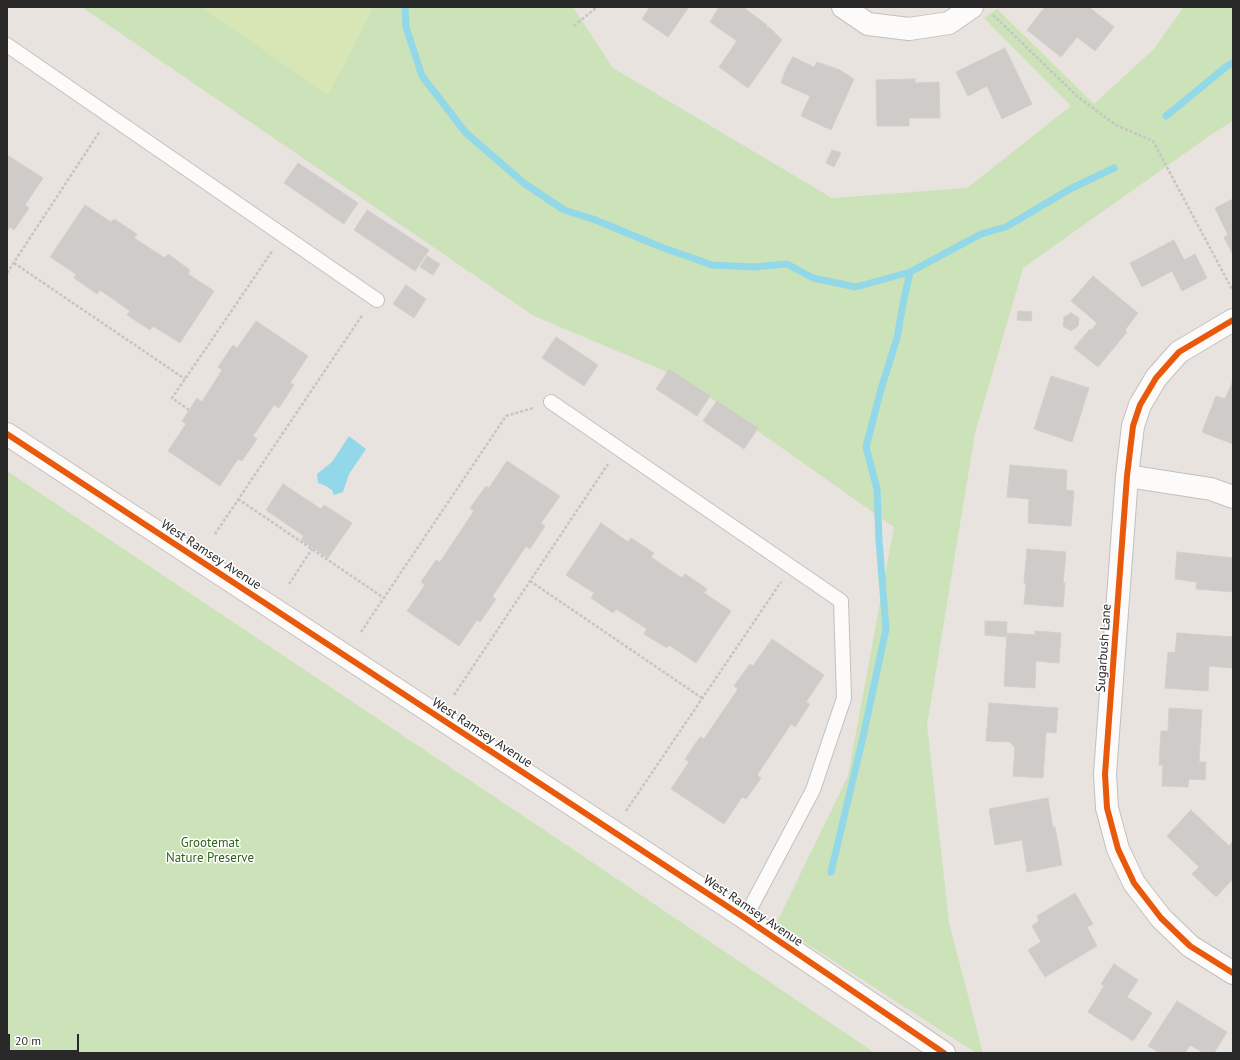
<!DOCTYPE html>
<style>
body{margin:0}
#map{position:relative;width:1240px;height:1060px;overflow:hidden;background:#e8e3de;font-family:"PT Sans",sans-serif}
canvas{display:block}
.frame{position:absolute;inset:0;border:8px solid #292929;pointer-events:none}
.scale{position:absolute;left:8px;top:1034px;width:71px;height:18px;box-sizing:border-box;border:2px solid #292929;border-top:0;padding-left:5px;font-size:12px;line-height:14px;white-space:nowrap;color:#292929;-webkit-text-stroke:3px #fff;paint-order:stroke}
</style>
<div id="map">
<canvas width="1240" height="1060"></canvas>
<div class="frame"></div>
<div class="scale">20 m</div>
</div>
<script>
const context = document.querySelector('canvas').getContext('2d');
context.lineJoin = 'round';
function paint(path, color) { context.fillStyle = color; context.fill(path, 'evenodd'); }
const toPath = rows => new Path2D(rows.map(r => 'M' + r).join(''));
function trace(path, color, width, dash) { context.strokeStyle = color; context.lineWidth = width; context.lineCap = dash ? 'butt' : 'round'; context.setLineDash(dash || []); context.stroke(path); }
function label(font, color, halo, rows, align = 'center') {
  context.font = font + ' "PT Sans",sans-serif'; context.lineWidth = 3; context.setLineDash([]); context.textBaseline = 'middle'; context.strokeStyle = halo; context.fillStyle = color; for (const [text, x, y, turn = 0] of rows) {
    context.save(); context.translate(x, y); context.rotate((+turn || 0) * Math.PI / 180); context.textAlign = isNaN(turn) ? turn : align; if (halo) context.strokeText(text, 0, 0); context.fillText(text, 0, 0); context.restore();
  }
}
paint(toPath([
 [82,7,573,7,613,68,832,198,967,188,1071,106,984,18,997,9,1094,104,1154,49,1184,7,1233,7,1233,121,1212,134,1023,268,975,433,927,725,949,923,983,1053,976,1053,776,924,848,776,894,527,684,379,534,316],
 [7,471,565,844,875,1053,7,1053]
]), '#cce2b8');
paint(toPath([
 [201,7,373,7,343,67,328,95]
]), '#d8e6b5');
paint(toPath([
 [349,436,366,449,349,474,343,492,334,495,332,490,326,486,318,483,317,474,332,462]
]), '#93d8e8');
trace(toPath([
 [405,7,406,27,422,76,466,133,525,184,564,210,593,219,661,247,712,265,754,267,787,264,813,278,856,287,910,272,981,234,1006,227,1070,189,1114,168],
 [1166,116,1227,66,1233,63],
 [831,872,863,737,886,629,879,540,877,489,866,447,881,389,897,338,903,304,910,272]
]), '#93d8e8', 7);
const building = toPath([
 [650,7,689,7,668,37,642,19,650,7],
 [719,7,743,7,767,25,766,27,769,27,782,40,748,88,719,67,737,41,710,22,719,7],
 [1045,7,1089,7,1114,27,1095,51,1077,37,1061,57,1027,30,1045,7],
 [1005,48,1032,104,1002,119,987,86,968,96,956,72,1005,48],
 [793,57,814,67,817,62,840,70,854,79,831,130,801,116,810,96,781,83,786,69,793,57],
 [915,79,915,83,939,82,940,118,909,118,909,126,877,126,876,80,915,79],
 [832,150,841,153,834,167,826,163,832,150],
 [7,155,43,178,25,205,29,208,14,230,10,227,7,231,7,155],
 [298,163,358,203,344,224,284,183,298,163],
 [1233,199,1233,255,1224,237,1228,235,1215,208,1233,199],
 [85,205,111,222,114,219,137,234,134,238,165,258,168,254,190,270,188,274,214,291,180,343,153,326,150,330,127,315,130,311,100,290,97,294,74,278,76,274,50,257,85,205],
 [367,210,429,250,415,271,354,230,367,210],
 [1174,240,1184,260,1195,254,1207,278,1182,291,1172,271,1142,287,1130,263,1174,240],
 [427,256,440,264,433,275,420,267,427,256],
 [1093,276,1138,313,1125,330,1127,332,1098,367,1074,348,1090,329,1092,330,1097,323,1071,301,1093,276],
 [406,285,426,299,414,318,393,304,406,285],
 [1018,311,1032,312,1031,321,1017,320,1018,311],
 [1071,313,1079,318,1078,326,1071,331,1063,326,1064,317,1071,313],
 [256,321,308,356,290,383,294,385,279,408,274,405,253,436,257,439,242,461,238,459,220,486,168,451,186,424,182,421,197,398,202,402,222,370,218,367,233,345,237,348,256,321],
 [556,337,598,365,584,386,542,358,556,337],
 [669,369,710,396,697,416,656,389,669,369],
 [1051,376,1089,388,1072,442,1034,429,1051,376],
 [1232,383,1233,383,1233,444,1202,432,1216,396,1225,399,1232,383],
 [717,401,758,428,744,449,703,421,717,401],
 [507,461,560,496,541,523,545,526,530,549,526,546,492,597,496,599,480,622,477,620,459,646,407,611,425,585,421,582,436,560,440,562,474,511,470,508,486,486,489,488,507,461],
 [1010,465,1067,470,1066,490,1074,491,1071,526,1028,523,1029,499,1007,497,1010,465],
 [283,484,321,509,324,505,352,523,328,558,301,540,304,536,266,510,283,484],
 [601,523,628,542,631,538,654,553,651,557,682,578,685,574,707,589,704,593,731,611,696,663,669,645,667,648,644,634,647,629,616,609,613,613,591,598,594,593,566,575,601,523],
 [1027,549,1066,552,1063,583,1065,583,1063,607,1024,604,1026,583,1024,583,1027,549],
 [1177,552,1233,558,1233,592,1196,589,1197,582,1175,579,1177,552],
 [985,621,1007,622,1006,637,985,635,985,621],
 [1035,631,1061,633,1059,663,1036,661,1035,688,1004,686,1007,633,1035,635,1035,631],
 [1177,633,1233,637,1233,668,1209,666,1208,691,1165,688,1168,652,1175,653,1177,633],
 [772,639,824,675,806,702,810,704,795,727,791,724,757,775,761,778,746,799,742,797,724,824,671,789,689,762,685,759,700,737,704,739,738,689,734,686,750,664,753,666,772,639],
 [989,703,1058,708,1056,733,1046,732,1043,778,1013,776,1015,748,1010,742,986,741,989,703],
 [1169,708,1202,710,1199,762,1206,762,1205,780,1189,779,1188,787,1162,786,1163,765,1159,765,1161,731,1168,731,1169,708],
 [1048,798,1053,828,1055,827,1062,865,1027,872,1022,840,995,845,989,809,1048,798],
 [1191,810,1229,846,1233,841,1233,879,1216,897,1192,874,1199,867,1167,836,1191,810],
 [1075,893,1093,924,1087,927,1097,946,1045,977,1028,950,1041,942,1032,926,1039,921,1037,916,1075,893],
 [1114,964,1138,980,1127,997,1152,1013,1133,1041,1088,1012,1104,986,1101,984,1114,964],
 [1177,1001,1227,1032,1214,1053,1204,1053,1190,1045,1185,1053,1160,1053,1148,1046,1177,1001]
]);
paint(building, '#cecbc8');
trace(building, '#d2cfcb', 1);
const lane = toPath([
 [7,45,377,300],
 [551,402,841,601,844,698,813,790,745,918]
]);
const street = toPath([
 [843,7,868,24,909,29,949,23,972,7],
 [1233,320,1179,352,1156,378,1140,405,1133,426,1127,476,1105,774,1107,808,1118,849,1134,883,1161,918,1190,946,1233,973],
 [1127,476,1211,489,1233,497]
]);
const secondary = toPath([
 [7,434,745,918,944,1053]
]);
trace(lane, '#c1c0c0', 16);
trace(street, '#c1c0c0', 24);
trace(secondary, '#c1c0c0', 24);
trace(toPath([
 [993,15,1078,97,1116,125,1153,141,1233,291],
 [574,26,597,7],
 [14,263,185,379],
 [7,273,100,131],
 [189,410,172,398,273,250],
 [238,499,384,598],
 [215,534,363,314],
 [530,581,702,698],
 [289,584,312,549],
 [361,632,506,416,533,408],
 [454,695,608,464],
 [626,811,781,582]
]), '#c6c5c5', 2.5, [3, 2]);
trace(lane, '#fcfbfa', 14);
trace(street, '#fcfbfa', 22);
trace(secondary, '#fcfbfa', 22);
trace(toPath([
 [1233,320,1179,352,1156,378,1140,405,1133,426,1127,476,1105,774,1107,808,1118,849,1134,883,1161,918,1190,946,1233,973],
 [7,434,745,918,944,1053]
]), '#e8590c', 6);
label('13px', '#292929', '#fff', [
 ["West Ramsey Avenue",211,555,33],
 ["Sugarbush Lane",1104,648,-86],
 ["West Ramsey Avenue",482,733,33],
 ["West Ramsey Avenue",753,911,34]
]);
label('13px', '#2f641b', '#fff', [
 ["Grootemat",210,843],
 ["Nature Preserve",210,858]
]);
</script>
